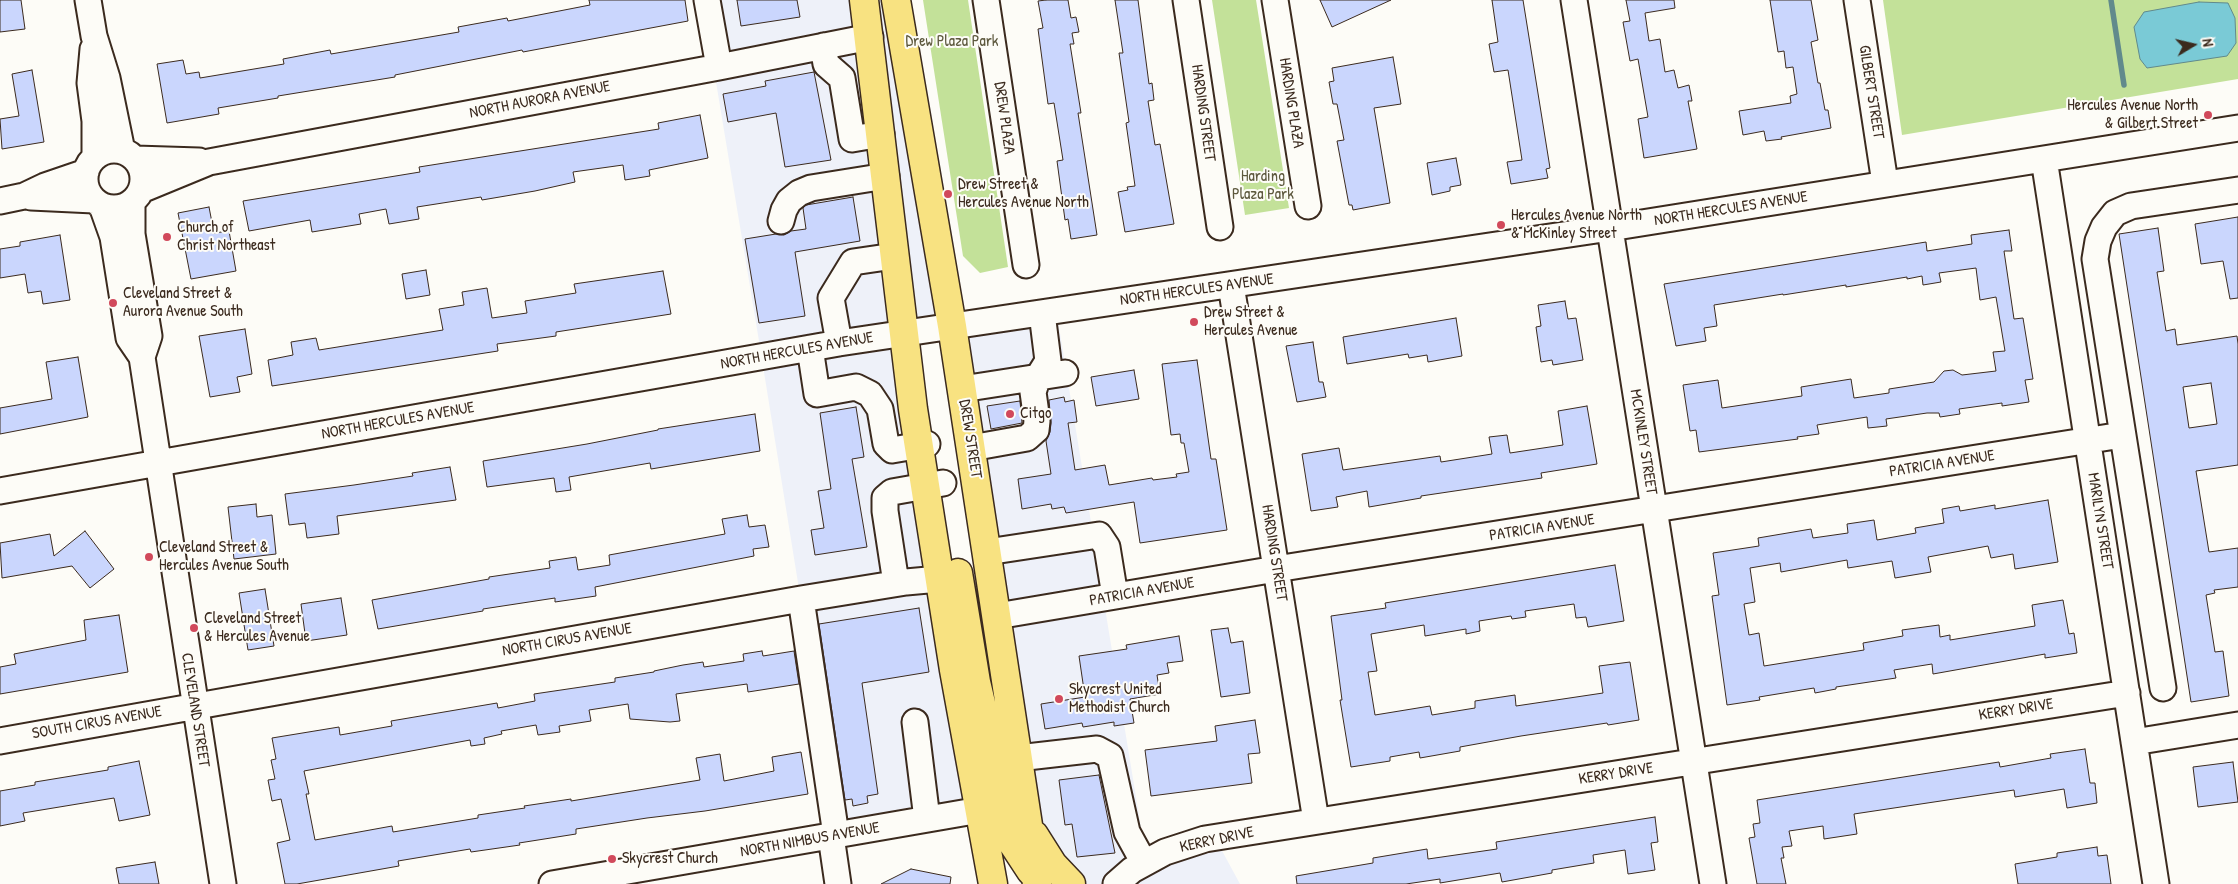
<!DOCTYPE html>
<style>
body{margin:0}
#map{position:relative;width:2238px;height:884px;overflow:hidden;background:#fdfcf7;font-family:"Patrick Hand",sans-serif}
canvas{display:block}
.north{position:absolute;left:2168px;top:20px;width:50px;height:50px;-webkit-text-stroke:4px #fdfcf7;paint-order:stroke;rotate:81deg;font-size:14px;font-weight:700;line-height:20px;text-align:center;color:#3b2a1e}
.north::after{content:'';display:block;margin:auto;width:18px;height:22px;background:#3b2a1e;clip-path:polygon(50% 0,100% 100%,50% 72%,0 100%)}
</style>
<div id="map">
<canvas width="2238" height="884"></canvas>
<div class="north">N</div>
</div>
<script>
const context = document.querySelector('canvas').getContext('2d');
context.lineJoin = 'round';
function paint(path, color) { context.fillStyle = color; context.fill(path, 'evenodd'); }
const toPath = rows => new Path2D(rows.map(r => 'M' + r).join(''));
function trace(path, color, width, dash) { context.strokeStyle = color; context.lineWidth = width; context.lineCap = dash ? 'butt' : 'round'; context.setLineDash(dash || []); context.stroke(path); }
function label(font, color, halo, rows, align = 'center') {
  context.font = font + ' "Patrick Hand",sans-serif'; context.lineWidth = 4; context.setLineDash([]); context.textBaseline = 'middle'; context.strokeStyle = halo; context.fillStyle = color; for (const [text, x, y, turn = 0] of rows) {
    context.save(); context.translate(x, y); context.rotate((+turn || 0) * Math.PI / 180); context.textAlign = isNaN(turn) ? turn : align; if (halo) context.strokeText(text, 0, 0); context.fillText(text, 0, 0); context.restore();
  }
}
paint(toPath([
 [703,0,853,0,858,29,712,57],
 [875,0,886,0,940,318,913,322],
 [861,48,892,325,760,347,715,76],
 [1058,321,1102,589,1006,605,965,334],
 [894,344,927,571,799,589,763,366],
 [930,590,967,803,849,823,802,608],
 [1105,608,1145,852,1124,864,1102,884,1086,884,1062,860,1039,822,1009,624],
 [1220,847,1240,884,1131,884,1169,860]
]), '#eef1f9');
paint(toPath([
 [923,0,968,0,1008,267,980,273,963,256],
 [1212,0,1256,0,1289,208,1245,215],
 [1883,0,2238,0,2238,79,1902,135]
]), '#c3e199');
const water = toPath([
 [2199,2,2228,3,2235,18,2236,43,2227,56,2147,68,2140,59,2134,27,2144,12,2199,2]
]);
paint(water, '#7acad6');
trace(water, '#618a8c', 1);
trace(toPath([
 [2111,0,2124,85]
]), '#618a8c', 5.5);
const building = toPath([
 [0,0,21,0,25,29,0,32,0,0],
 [589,0,685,0,688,21,523,52,522,50,395,75,395,77,278,96,278,98,218,108,219,114,167,123,157,64,183,60,186,74,199,72,200,78,284,64,283,59,330,50,331,54,459,32,458,27,507,18,508,21,590,5,589,0],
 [737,0,797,0,800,17,741,26,737,0],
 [1046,0,1068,0,1071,18,1076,17,1079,32,1072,33,1074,44,1070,44,1081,113,1078,113,1097,235,1071,239,1068,219,1065,220,1057,161,1063,160,1054,103,1048,104,1038,29,1043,28,1038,1,1046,0],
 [1115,0,1138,0,1149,84,1152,83,1154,100,1148,101,1155,145,1160,144,1174,224,1125,232,1118,192,1128,190,1127,187,1135,186,1126,123,1129,122,1119,53,1123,53,1115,0],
 [1320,0,1391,0,1332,27,1320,0],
 [1492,0,1523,0,1550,168,1546,169,1548,178,1511,184,1507,162,1522,160,1508,70,1494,72,1489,44,1498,42,1492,0],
 [1626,0,1674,0,1675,8,1645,13,1649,41,1660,39,1665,72,1674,70,1678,88,1689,85,1692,101,1688,101,1697,149,1644,158,1638,119,1648,117,1638,59,1630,61,1623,22,1630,21,1626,0],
 [1770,0,1811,0,1818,40,1811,42,1818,83,1820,83,1825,110,1828,110,1831,128,1781,137,1782,139,1766,141,1764,131,1743,135,1739,111,1791,103,1790,96,1797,94,1793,67,1786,68,1784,51,1778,52,1770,0],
 [1393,57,1401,104,1374,108,1390,203,1353,210,1352,205,1349,205,1337,141,1344,140,1337,104,1333,104,1329,82,1334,81,1332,68,1393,57],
 [32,70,44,142,2,149,0,119,19,116,12,74,32,70],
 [814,72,831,160,785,167,776,113,728,122,723,94,766,86,765,81,814,72],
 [700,115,708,158,649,170,650,176,625,180,623,165,573,172,575,182,535,191,482,200,481,197,417,207,419,219,389,224,386,209,359,214,361,224,312,232,310,220,249,231,243,201,420,172,419,167,659,129,658,123,700,115],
 [1456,158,1461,185,1450,187,1450,191,1432,195,1427,163,1456,158],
 [853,197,860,241,795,252,805,316,759,323,745,239,776,234,784,235,791,231,806,229,803,208,806,205,853,197],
 [209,207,214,233,229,231,236,271,191,279,178,213,209,207],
 [2238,217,2238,298,2230,299,2223,261,2201,264,2195,224,2238,217],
 [2158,228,2164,271,2157,272,2166,331,2175,329,2177,345,2237,336,2238,344,2238,465,2196,471,2209,552,2238,548,2238,587,2214,590,2215,593,2206,595,2215,652,2223,651,2229,696,2191,702,2119,234,2158,228],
 [2211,383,2217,424,2189,428,2183,387,2211,383],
 [2009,230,2012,251,2004,251,2014,319,2023,318,2033,379,2025,380,2029,402,2002,406,2002,403,1959,409,1960,414,1940,417,1939,413,1927,413,1886,419,1887,426,1868,428,1867,417,1817,425,1819,434,1797,437,1798,439,1699,452,1696,430,1690,431,1683,385,1718,380,1722,408,1802,396,1801,387,1851,379,1854,398,1889,393,1889,389,1934,382,1944,371,1953,370,1962,375,1996,371,1993,352,2005,351,1996,297,1980,300,1976,268,1939,273,1941,282,1923,285,1922,276,1907,279,1907,277,1846,287,1846,285,1783,295,1783,294,1714,305,1717,326,1704,328,1706,341,1676,346,1664,284,1926,242,1927,251,1972,244,1971,235,2009,230],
 [60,235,70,300,43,304,41,291,28,293,25,274,0,278,0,249,20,246,20,242,60,235],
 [426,270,430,295,406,299,402,274,426,270],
 [663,271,671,314,556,332,556,336,497,344,498,351,272,386,268,360,293,355,291,342,316,338,319,350,443,330,439,309,464,305,462,292,487,288,492,318,527,313,525,301,576,293,574,284,663,271],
 [1565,301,1568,319,1576,318,1583,360,1553,365,1552,360,1541,362,1536,327,1541,326,1538,305,1565,301],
 [1456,318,1462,356,1428,362,1427,355,1409,358,1408,354,1347,364,1343,337,1456,318],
 [245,329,252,374,237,377,240,392,210,397,199,336,245,329],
 [1313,342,1319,382,1323,382,1326,397,1297,402,1286,346,1313,342],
 [78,357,88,417,0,434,0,408,52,399,46,362,78,357],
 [1197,360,1211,459,1216,459,1227,530,1140,543,1134,502,1066,513,1064,507,1052,509,1051,504,1022,509,1018,479,1051,474,1046,441,1050,432,1051,423,1049,400,1064,397,1065,402,1074,400,1077,422,1068,423,1075,470,1105,465,1109,485,1152,478,1153,480,1177,477,1176,474,1189,472,1184,443,1181,443,1180,434,1171,435,1162,364,1197,360],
 [1134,370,1139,399,1096,406,1091,377,1134,370],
 [1020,401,1022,423,991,429,987,406,1020,401],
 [1587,406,1597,464,1541,473,1542,478,1421,496,1421,498,1369,507,1367,491,1336,497,1338,507,1311,511,1302,454,1339,448,1343,470,1440,456,1441,462,1492,454,1489,437,1507,435,1510,453,1563,445,1558,411,1587,406],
 [856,407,864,457,852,459,867,547,815,555,811,530,824,528,818,491,831,489,820,413,856,407],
 [755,414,760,451,651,469,650,463,569,477,571,490,556,492,554,478,487,487,483,461,587,444,658,430,658,429,755,414],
 [450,467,456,500,337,516,339,534,307,538,305,523,289,525,285,494,354,485,413,476,412,473,450,467],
 [2048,500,2058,562,2015,569,2013,554,1991,558,1988,546,1928,557,1931,572,1895,578,1892,561,1848,568,1847,560,1781,572,1780,563,1750,568,1755,602,1744,604,1749,635,1759,633,1764,666,1864,650,1863,643,1903,636,1902,630,1939,625,1940,637,1950,635,1950,640,2035,626,2032,605,2063,600,2069,634,2074,633,2077,653,2045,658,2045,654,1933,674,1932,664,1894,670,1896,678,1836,687,1836,689,1815,693,1814,688,1759,697,1760,700,1727,705,1712,596,1719,595,1713,553,1759,546,1758,538,1811,529,1813,538,1848,533,1847,524,1874,520,1877,540,1916,533,1915,528,1944,523,1942,509,1959,506,1960,511,1995,505,1995,509,2048,500],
 [256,504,257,517,272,515,276,554,234,559,228,507,256,504],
 [747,515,749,527,765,525,769,547,753,549,754,556,595,587,596,596,555,602,555,598,483,609,483,611,378,629,372,600,489,579,489,577,550,568,549,561,576,557,578,570,610,565,609,555,725,534,722,519,747,515],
 [85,531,114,569,90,588,72,566,2,578,0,543,50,534,54,556,85,531],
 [1615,565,1624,621,1588,627,1586,617,1576,618,1574,604,1525,611,1526,617,1512,619,1511,616,1479,621,1480,631,1466,634,1466,629,1425,636,1424,625,1371,634,1377,671,1368,672,1375,715,1430,706,1432,715,1475,708,1475,701,1515,695,1516,706,1603,693,1599,666,1630,662,1639,720,1608,725,1607,723,1521,736,1460,747,1460,751,1420,758,1419,752,1390,757,1390,761,1351,767,1340,700,1342,700,1331,616,1386,608,1385,603,1615,565],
 [265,589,274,646,248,650,239,593,265,589],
 [341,598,347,635,306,641,301,604,341,598],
 [919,608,929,672,862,683,878,794,867,796,868,803,853,806,852,799,845,800,819,624,919,608],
 [119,615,128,672,0,694,0,667,16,664,14,654,86,640,84,620,119,615],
 [1228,628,1231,643,1243,641,1250,693,1221,697,1211,630,1228,628],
 [1179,636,1183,661,1167,663,1169,673,1157,675,1160,694,1130,699,1134,723,1114,726,1114,722,1083,727,1082,723,1045,729,1041,704,1085,697,1079,656,1127,649,1126,645,1179,636],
 [762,651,763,656,794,651,799,684,748,692,747,684,676,694,680,721,670,722,630,719,628,704,589,710,591,721,559,726,560,732,538,735,536,725,501,731,502,734,484,738,485,744,471,746,470,740,304,771,309,794,306,794,315,840,392,826,393,832,478,818,478,815,525,808,524,806,571,799,571,801,700,780,696,758,720,754,724,781,774,771,772,757,801,752,808,794,705,811,647,818,576,829,576,834,519,843,520,845,471,852,470,849,398,861,399,866,297,884,285,884,277,843,290,840,281,799,272,801,268,780,275,779,271,760,276,759,272,738,339,727,340,735,392,726,391,721,497,703,498,708,535,701,534,694,615,682,615,678,654,672,654,671,683,665,703,662,704,667,744,661,743,654,762,651],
 [1255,720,1260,753,1248,754,1252,783,1151,796,1145,750,1217,741,1215,726,1255,720],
 [2085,749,2090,783,2095,783,2097,803,2067,808,2064,789,2015,797,2014,790,1854,814,1857,834,1824,839,1823,826,1789,831,1792,846,1782,847,1784,858,1781,858,1786,884,1757,884,1749,838,1755,837,1753,824,1760,823,1757,800,1999,762,2000,767,2051,758,2050,754,2085,749],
 [139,761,150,815,119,821,114,798,23,813,25,821,0,826,0,791,35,785,35,782,108,770,108,767,139,761],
 [2233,762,2238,802,2198,807,2193,767,2233,762],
 [1099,775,1115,853,1077,857,1072,824,1065,825,1059,780,1099,775],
 [1655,817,1658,842,1651,843,1655,870,1628,874,1625,850,1593,855,1594,863,1552,870,1552,873,1502,882,1500,873,1440,883,1440,879,1406,884,1297,884,1296,876,1373,863,1373,858,1427,849,1428,859,1497,849,1496,842,1655,817],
 [2097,847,2098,856,2107,855,2111,884,2018,884,2015,864,2057,857,2057,853,2097,847],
 [155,862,159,884,119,884,116,868,155,862],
 [911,869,951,877,950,884,881,884,911,869]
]);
paint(building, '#cad6fd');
trace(building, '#3b2a1e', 1);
const minor = toPath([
 [88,0,94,36,107,78,122,151],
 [707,0,719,67],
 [986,0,1026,265],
 [1186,0,1220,227],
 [1275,0,1308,206],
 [1574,0,1713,884],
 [1857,0,1885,183],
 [823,46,826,64,842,78,852,139,881,134],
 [93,49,90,83,95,121,95,157],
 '85 179a29 29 0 1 1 58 0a29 29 0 1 1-58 0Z',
 [135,159,199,161],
 [2044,159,2156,884],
 [141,190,209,162,719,67,870,37],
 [31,197,94,200],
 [0,201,24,196,45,186,86,172],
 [132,202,132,234,149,336,142,357,223,884],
 [102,206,113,237,129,338,142,357],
 [781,221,784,210,789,201,799,193,811,188,886,176],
 [1231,285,1316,821],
 [839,343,831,298,853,262,894,256],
 [810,348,817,394,856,387,870,394,880,409,886,444,892,450,927,444],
 [962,389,1065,373],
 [971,448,1027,438,1036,430,1037,421,1033,392,1038,377,1048,361,1042,313],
 [0,491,839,343,1610,228,2238,128],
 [987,552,1099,535,1107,547,1115,596],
 [896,583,885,511,885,498,892,492,943,483],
 [801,599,836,835],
 [997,616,1276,569,2122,435],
 [2163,688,2095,259,2098,241,2104,227,2115,213,2131,206,2238,190],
 [915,722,927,819],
 [0,741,801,599,906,582,939,579],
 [2134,742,2238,725],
 [1018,758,1097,749,1110,756,1127,832,1144,863],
 [831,836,838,884],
 [552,884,980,810],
 [1116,884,1132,870,1165,852,1205,839,2127,693]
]);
const major = toPath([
 [864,0,913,409,954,670,993,884],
 [896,0,952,326,1037,884],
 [958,573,976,682,988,733,1002,812,1010,839,1031,871],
 [1034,835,1053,865,1071,884]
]);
trace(minor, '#3b2a1e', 29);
trace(major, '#3b2a1e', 31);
trace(minor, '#fdfcf7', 25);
trace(major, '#f8e281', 28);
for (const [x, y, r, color] of [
 [2208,115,5,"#d1495b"],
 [948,194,5,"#d1495b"],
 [1501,225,5,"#d1495b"],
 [167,237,5,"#d1495b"],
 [113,303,5,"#d1495b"],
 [1194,322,5,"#d1495b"],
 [1010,414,5,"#d1495b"],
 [149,557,5,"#d1495b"],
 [194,628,5,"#d1495b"],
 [1059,699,5,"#d1495b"],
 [612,859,5,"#d1495b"]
]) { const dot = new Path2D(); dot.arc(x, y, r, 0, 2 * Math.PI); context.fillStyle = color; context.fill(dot); trace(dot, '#fdfcf7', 2); }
label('16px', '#5d583d', '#fdfcf7', [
 ["Drew Plaza Park",952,42],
 ["Harding",1263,177],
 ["Plaza Park",1263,195]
]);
label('16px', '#3b2a1e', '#fdfcf7', [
 ["GILBERT STREET",1871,92,81],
 ["NORTH AURORA AVENUE",540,100,-11],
 ["HARDING PLAZA",1291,103,81],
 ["HARDING STREET",1203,113,82],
 ["DREW PLAZA",1004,118,82],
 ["NORTH HERCULES AVENUE",1731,209,-9],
 ["NORTH HERCULES AVENUE",1197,290,-8],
 ["NORTH HERCULES AVENUE",797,351,-10],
 ["NORTH HERCULES AVENUE",398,421,-10],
 ["DREW STREET",970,439,81],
 ["MCKINLEY STREET",1643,442,81],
 ["PATRICIA AVENUE",1942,464,-9],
 ["MARILYN STREET",2100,521,81],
 ["PATRICIA AVENUE",1542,528,-9],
 ["HARDING STREET",1274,553,81],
 ["PATRICIA AVENUE",1142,592,-10],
 ["NORTH CIRUS AVENUE",567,640,-10],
 ["CLEVELAND STREET",195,710,81],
 ["KERRY DRIVE",2016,710,-9],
 ["SOUTH CIRUS AVENUE",97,723,-10],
 ["KERRY DRIVE",1616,774,-9],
 ["NORTH NIMBUS AVENUE",810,840,-10],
 ["KERRY DRIVE",1217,840,-12]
]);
label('16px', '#3b2a1e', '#fdfcf7', [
 ["Hercules Avenue North",2198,106,"right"],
 ["& Gilbert Street",2198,124,"right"],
 ["Drew Street &",958,185],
 ["Hercules Avenue North",958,203],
 ["Hercules Avenue North",1511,216],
 ["& McKinley Street",1511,234],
 ["Church of",177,228],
 ["Christ Northeast",177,246],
 ["Cleveland Street &",123,294],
 ["Aurora Avenue South",123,312],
 ["Drew Street &",1204,313],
 ["Hercules Avenue",1204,331],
 ["Citgo",1020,414],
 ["Cleveland Street &",159,548],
 ["Hercules Avenue South",159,566],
 ["Cleveland Street",204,619],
 ["& Hercules Avenue",204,637],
 ["Skycrest United",1069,690],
 ["Methodist Church",1069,708],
 ["Skycrest Church",622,859]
], 'left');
</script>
